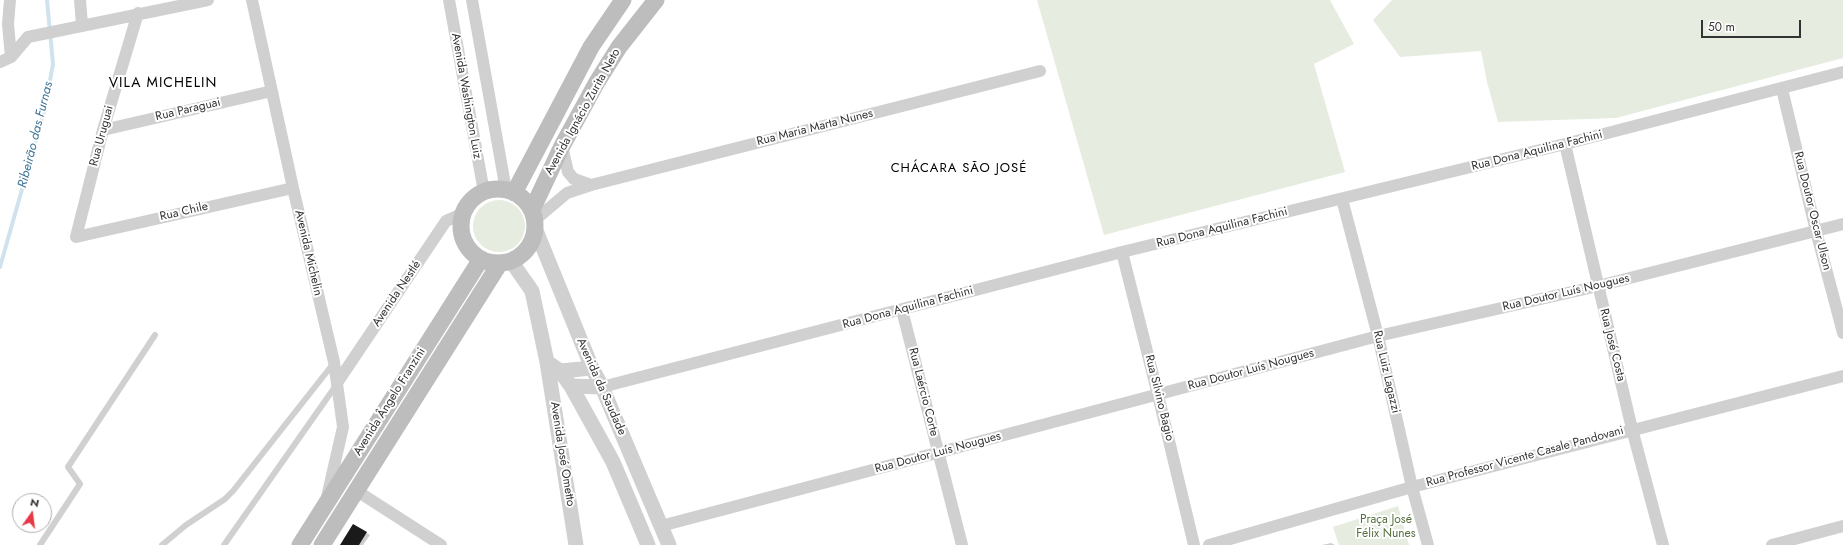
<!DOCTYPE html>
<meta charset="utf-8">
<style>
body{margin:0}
#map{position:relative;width:1843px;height:545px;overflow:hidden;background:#fff;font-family:Jost,sans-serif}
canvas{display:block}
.north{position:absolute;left:12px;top:493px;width:40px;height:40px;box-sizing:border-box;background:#fff;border:1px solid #adadad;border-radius:50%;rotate:14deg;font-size:11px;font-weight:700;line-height:16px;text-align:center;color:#333}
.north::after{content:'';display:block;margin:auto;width:14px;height:18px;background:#e63946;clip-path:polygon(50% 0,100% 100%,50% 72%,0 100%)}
.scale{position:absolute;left:1701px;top:20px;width:100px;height:18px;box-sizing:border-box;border:2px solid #333;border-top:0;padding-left:5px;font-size:12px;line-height:14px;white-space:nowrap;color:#333;-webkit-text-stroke:3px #fff;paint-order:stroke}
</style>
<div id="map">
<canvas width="1843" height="545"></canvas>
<div class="north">N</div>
<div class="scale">50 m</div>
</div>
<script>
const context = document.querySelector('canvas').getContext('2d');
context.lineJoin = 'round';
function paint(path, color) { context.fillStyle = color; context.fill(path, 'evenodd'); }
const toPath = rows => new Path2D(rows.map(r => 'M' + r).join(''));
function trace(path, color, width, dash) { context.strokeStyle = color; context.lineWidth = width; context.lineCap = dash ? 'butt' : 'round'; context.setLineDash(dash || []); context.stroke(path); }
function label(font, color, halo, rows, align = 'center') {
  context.font = font + ' Jost,sans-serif'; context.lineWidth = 4; context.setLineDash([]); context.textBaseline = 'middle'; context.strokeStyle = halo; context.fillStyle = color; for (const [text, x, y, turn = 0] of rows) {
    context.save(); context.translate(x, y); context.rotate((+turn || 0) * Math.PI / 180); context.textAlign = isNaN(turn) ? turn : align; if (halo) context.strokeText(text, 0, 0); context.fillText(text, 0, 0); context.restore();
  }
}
paint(toPath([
 [1037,0,1330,0,1354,44,1314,64,1345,172,1104,235],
 [1392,0,1843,0,1843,58,1616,118,1498,122,1487,82,1481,51,1400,57,1373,20],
 '473 226a26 26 0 1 1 52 0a26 26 0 1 1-52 0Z',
 [1398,506,1409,545,1339,545,1333,527]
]), '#e6ecdf');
paint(toPath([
 [353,525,370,535,363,545,341,545],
 [1331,543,1335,545,1322,545]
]), '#0003');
trace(toPath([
 [0,267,45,108,53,64,47,0]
]), '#cfe2ee', 4);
paint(toPath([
 [353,524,367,532,359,545,340,545]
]), '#1a1a1a');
trace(toPath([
 [40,545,80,484,68,467,155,335],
 [162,545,186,525,225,499,233,491,333,364],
 [224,545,337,384]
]), '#d0d0d0', 6);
trace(toPath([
 [10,0,8,24,11,57],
 [80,0,82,25],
 [252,0,293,188,334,362,343,427,327,497],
 [449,0,484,192],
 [472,0,506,190],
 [138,13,103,130,76,237,293,188],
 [0,62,11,57,28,37,208,0],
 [1782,89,1816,231,1843,333],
 [103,130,272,91],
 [1565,144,1632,429,1663,545],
 [562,146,568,172,574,179,591,185],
 [1342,199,1378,336,1412,487,1428,545],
 [535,220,567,193,591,185,1040,71],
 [1122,252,1158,395,1194,545],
 [902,310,962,545],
 [337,383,446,221,464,213],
 [602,387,1122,252,1565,144,1843,72],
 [357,491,441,545],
 [661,526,1378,336,1598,286,1843,224],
 [1209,545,1412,487,1843,376],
 [1772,545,1843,526]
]), '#d0d0d0', 12);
trace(toPath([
 [535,228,592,368,602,387,669,545],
 [511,261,532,291,547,362,560,371,571,386,613,462,648,545],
 [547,362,576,545],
 [560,371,592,368],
 [571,386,602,387]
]), '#d0d0d0', 15);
trace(toPath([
 '461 226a37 37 0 1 1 74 0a37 37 0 1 1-74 0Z',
 [514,193,591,47,623,0],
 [532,210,562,146,597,82,619,47,656,0],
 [300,545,481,259],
 [322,545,500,263]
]), '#bdbdbd', 17);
label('12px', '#333', '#fff', [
 ["Avenida Washington Luiz",466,96,80],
 ["Rua Paraguai",188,110,-13],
 ["Avenida Ignácio Zurita Neto",583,112,-61],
 ["Rua Maria Marta Nunes",815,128,-14],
 ["Rua Uruguai",102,136,-75],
 ["Rua Dona Aquilina Fachini",1537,151,-14],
 ["Rua Doutor Oscar Ulson",1812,211,76],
 ["Rua Chile",184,212,-13],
 ["Rua Dona Aquilina Fachini",1222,228,-14],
 ["Avenida Michelin",308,253,77],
 ["Rua Doutor Luís Nougues",1566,293,-13],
 ["Avenida Nestlé",397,294,-56],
 ["Rua Dona Aquilina Fachini",908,308,-15],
 ["Rua José Costa",1612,345,76],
 ["Rua Doutor Luís Nougues",1251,370,-15],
 ["Rua Luiz Lagazzi",1386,372,77],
 ["Avenida da Saudade",601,387,66],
 ["Rua Laércio Corte",923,392,76],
 ["Rua Silvino Bagio",1159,398,76],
 ["Avenida Ângelo Franzini",390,402,-58],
 ["Rua Doutor Luís Nougues",938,453,-15],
 ["Avenida José Ometto",562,454,81],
 ["Rua Professor Vicente Casale Pandovani",1525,457,-15]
]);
label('12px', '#56703f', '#fff', [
 ["Praça José",1386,520],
 ["Félix Nunes",1386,534]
]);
label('italic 13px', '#3f7597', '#fff', [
 ["Ribeirão das Furnas",36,135,-76]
]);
context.letterSpacing = '1px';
label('13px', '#000', '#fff', [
 ["CHÁCARA SÃO JOSÉ",959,169]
]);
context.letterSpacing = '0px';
context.letterSpacing = '1px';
label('14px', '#000', '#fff', [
 ["VILA MICHELIN",163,84]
]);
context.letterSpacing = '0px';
</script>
